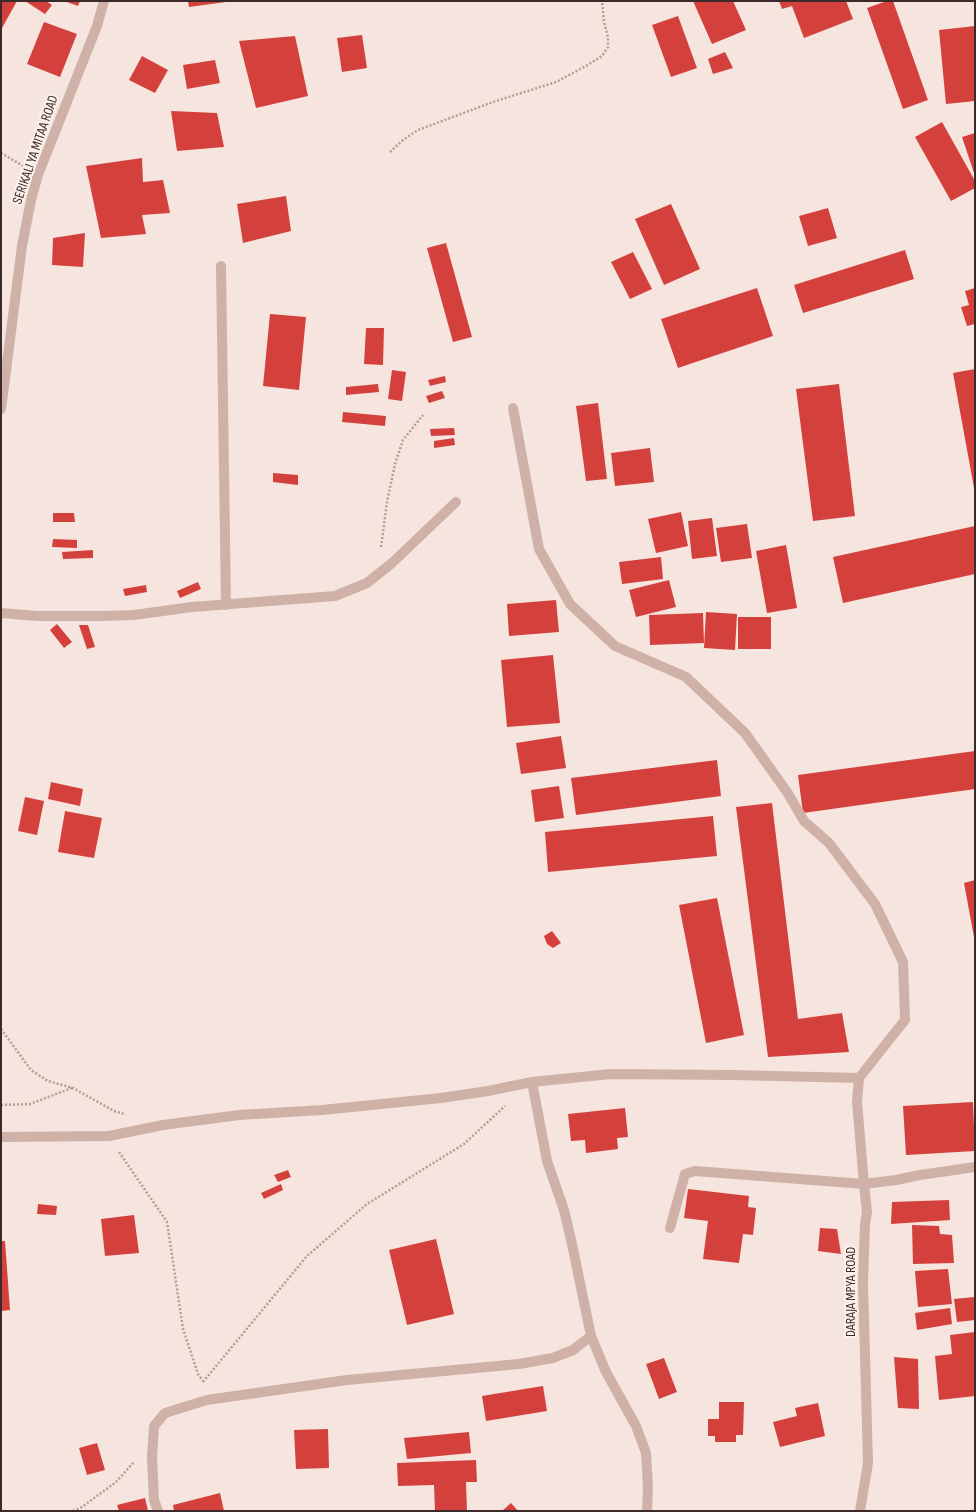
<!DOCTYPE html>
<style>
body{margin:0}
#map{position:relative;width:976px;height:1512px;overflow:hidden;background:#f5e5de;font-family:"Sofia Sans Condensed",sans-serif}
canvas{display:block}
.frame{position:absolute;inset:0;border:2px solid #3b2a29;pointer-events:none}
</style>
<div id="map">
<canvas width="976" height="1512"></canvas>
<div class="frame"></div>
</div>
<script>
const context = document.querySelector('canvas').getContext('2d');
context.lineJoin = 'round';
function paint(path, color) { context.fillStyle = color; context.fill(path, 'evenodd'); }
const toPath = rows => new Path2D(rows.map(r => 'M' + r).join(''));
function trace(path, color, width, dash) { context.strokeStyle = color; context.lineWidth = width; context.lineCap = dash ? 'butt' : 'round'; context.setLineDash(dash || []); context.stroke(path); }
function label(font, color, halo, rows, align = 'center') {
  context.font = font + ' "Sofia Sans Condensed",sans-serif'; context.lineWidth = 4; context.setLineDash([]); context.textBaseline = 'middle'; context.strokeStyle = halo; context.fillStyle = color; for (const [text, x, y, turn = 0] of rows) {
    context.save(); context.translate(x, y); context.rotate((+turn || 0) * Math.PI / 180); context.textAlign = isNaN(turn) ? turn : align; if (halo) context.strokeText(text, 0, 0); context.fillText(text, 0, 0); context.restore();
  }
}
paint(toPath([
 [1,1,17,1,2,28,1,28],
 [25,1,46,1,52,5,45,14],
 [64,1,80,1,78,6],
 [188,1,226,1,226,2,189,7],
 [693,1,733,1,746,30,712,44],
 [779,1,846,1,853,19,804,38,792,6,782,9],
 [887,1,893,1,928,100,903,109,867,8],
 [678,16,697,68,671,77,652,25],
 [44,22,77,34,60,77,27,64],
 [975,26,975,101,946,104,939,30],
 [362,35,367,68,342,72,337,38],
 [295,36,308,96,256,108,239,41],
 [725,52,733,68,713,74,708,59],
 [142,56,168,70,155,93,129,80],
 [215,60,220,83,187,89,183,65],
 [171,111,217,113,224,147,177,151],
 [942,122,975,181,975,188,951,201,915,137],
 [975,133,975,176,962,137],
 [142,158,143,182,163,180,170,213,142,215,146,234,101,238,86,166],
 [286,196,291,231,243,243,237,204],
 [671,204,700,269,664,285,635,219],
 [828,208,837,238,808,246,799,216],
 [85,233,83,267,52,265,53,238],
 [446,243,472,337,453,342,427,248],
 [905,250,914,279,803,313,794,285],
 [633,252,652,289,630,299,611,262],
 [757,288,773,336,678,368,661,319],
 [975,288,975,324,967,326,961,307,969,305,965,291],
 [270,314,306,317,299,390,263,386],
 [366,328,384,328,383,365,364,364],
 [975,369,975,488,974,488,953,373],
 [392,370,406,372,402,401,388,399],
 [445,376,446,382,430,386,428,380],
 [378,384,379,392,346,395,346,387],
 [839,384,855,516,813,521,796,389],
 [442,391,445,398,429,403,426,396],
 [598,403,607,479,586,481,576,406],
 [343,412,386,416,385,426,342,422],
 [454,428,455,435,431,436,430,429],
 [454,438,455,445,434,448,434,441],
 [650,448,654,482,615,486,611,453],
 [273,473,298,475,298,485,273,482],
 [681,512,688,546,656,553,648,519],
 [53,513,74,513,75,522,53,522],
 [712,518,717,556,692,559,688,521],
 [747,524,752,558,721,562,716,528],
 [975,526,975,574,843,603,833,557],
 [53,539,77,540,77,548,52,547],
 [786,545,797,608,767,613,756,551],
 [93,550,93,558,63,559,62,552],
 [661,557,663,579,622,584,619,562],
 [669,580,676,607,636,617,629,590],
 [198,582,201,589,180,598,177,591],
 [146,585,147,592,125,596,123,589],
 [556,600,559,632,509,636,507,604],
 [706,612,737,614,735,650,704,648],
 [703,613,704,643,650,645,649,615],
 [738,617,771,617,771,649,738,649],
 [57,624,72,642,64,648,50,630],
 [79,625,88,625,95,647,87,649],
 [553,655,560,723,507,727,501,660],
 [561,736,566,768,521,774,516,743],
 [975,751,975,789,803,813,798,775],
 [717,760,721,796,576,815,571,778],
 [51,782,83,789,80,806,48,799],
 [559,786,564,818,535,822,531,790],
 [25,797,44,801,37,835,18,831],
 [772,803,798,1019,842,1013,849,1052,768,1057,736,807],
 [65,811,102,818,94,858,58,852],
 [713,816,717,856,548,872,545,832],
 [975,880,975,937,974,937,964,883],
 [717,898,744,1035,706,1043,679,905],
 [552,931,561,943,553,948,547,944,544,936],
 [973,1102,975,1151,906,1155,903,1106],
 [625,1108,628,1137,617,1138,618,1149,586,1153,585,1140,571,1141,568,1114],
 [288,1170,291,1177,278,1182,274,1175],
 [281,1184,283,1190,264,1199,261,1193],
 [688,1189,749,1196,748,1207,756,1208,753,1235,743,1234,739,1263,703,1259,708,1221,684,1218],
 [949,1200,950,1220,891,1224,892,1202],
 [38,1204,57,1206,56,1215,37,1214],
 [134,1215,139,1253,105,1256,101,1219],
 [912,1225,939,1226,940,1234,952,1235,954,1263,913,1264],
 [820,1228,837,1229,841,1254,818,1251],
 [436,1239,454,1314,407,1325,389,1250],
 [1,1241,5,1241,10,1310,1,1311],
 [948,1269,952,1304,918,1307,915,1271],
 [975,1297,975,1320,957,1322,954,1299],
 [950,1308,952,1324,917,1330,915,1313],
 [975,1332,975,1396,939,1400,935,1356,952,1354,950,1335],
 [894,1357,918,1359,919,1409,898,1408],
 [664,1358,677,1392,659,1399,646,1364],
 [543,1386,547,1411,486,1421,482,1396],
 [719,1402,744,1402,743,1435,736,1435,736,1442,715,1442,715,1436,708,1436,708,1419,719,1419],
 [818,1403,825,1436,780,1447,773,1422,797,1416,795,1408],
 [328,1429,329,1468,296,1469,294,1430],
 [469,1432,471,1453,407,1459,404,1438],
 [97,1443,105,1470,87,1475,79,1448],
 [476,1460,477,1482,466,1482,467,1511,435,1511,434,1485,398,1486,397,1463],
 [220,1493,224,1511,174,1511,173,1505],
 [145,1498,148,1511,119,1511,117,1505],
 [511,1503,518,1511,502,1511]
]), '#d4413d');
trace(toPath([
 [390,152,403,140,418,130,493,102,556,82,586,66,602,56,608,47,608,37,604,22,602,1],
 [1,153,23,166],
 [381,547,387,502,395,464,403,440,423,415],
 [1,1029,31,1070,48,1081,73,1088,114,1111,124,1114],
 [1,1105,30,1104,72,1088],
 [119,1152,167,1222,183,1329,198,1374,203,1381],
 [203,1382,307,1256,367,1204,464,1144,505,1106],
 [73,1511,82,1507,116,1482,134,1462]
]), '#bc9a91', 2.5, [2, 2]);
trace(toPath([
 [513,408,539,549,570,604,615,646,686,677,745,733,787,792,804,821,829,843,875,904,903,962,905,1020,859,1078],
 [670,1228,685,1174,695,1171,864,1184]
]), '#d0b1a7', 10);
trace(toPath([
 [221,266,226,605],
 [1,409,22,246,31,200,38,175,97,26,104,1],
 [1,613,37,616,103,616,134,615,192,607,335,596,367,583,392,563,456,502],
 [532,1082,547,1161,564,1210,572,1244,591,1336,606,1372,636,1426,646,1453,648,1488,647,1511],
 [1,1137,109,1136,163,1125,239,1115,322,1110,441,1098,488,1091,532,1082,611,1074,733,1075,859,1078,857,1102,864,1184],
 [158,1511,154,1500,152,1457,154,1426,165,1413,207,1400,347,1380,519,1364,553,1358,573,1350,591,1336],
 [860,1511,868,1463,863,1284,865,1224,867,1212,864,1184,896,1180,920,1175,975,1167]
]), '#d0b1a7', 10);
label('14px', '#3b2a29', '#fcf1eb', [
 ["SERIKALI YA MITAA ROAD",36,150,-71],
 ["DARAJA MPYA ROAD",851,1292,-90]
]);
</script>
